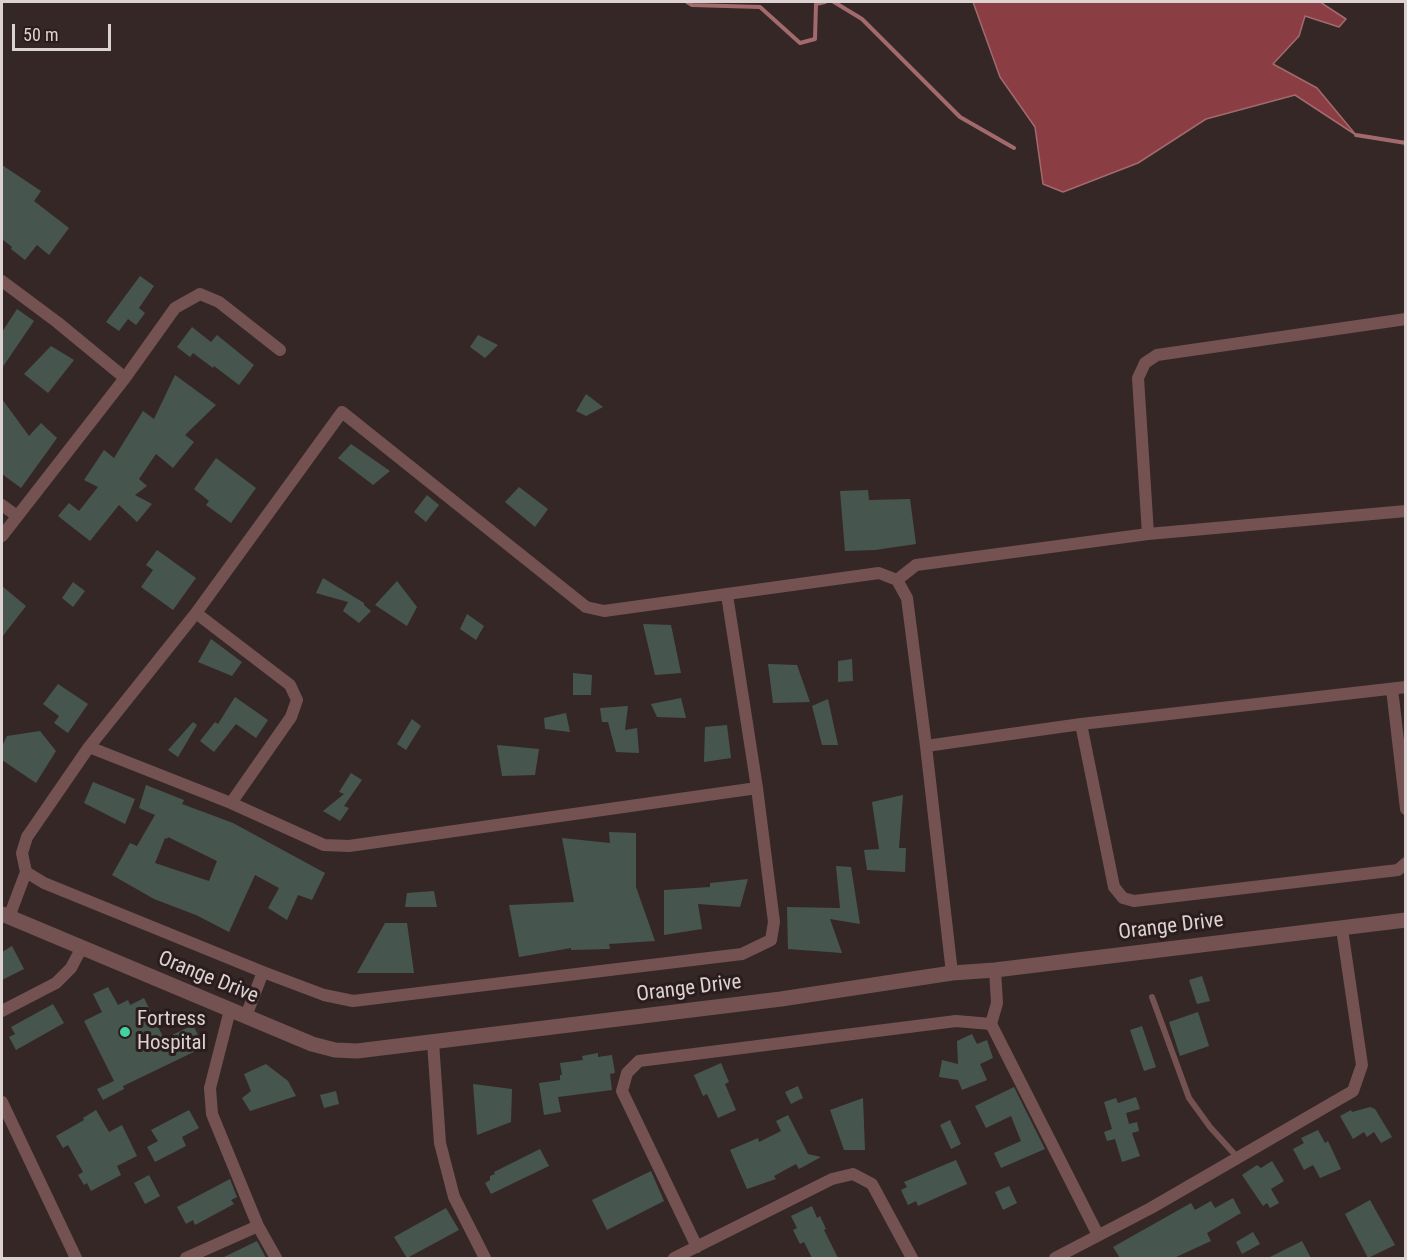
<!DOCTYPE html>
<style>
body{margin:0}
#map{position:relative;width:1407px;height:1260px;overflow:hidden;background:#362727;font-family:"Roboto Condensed",sans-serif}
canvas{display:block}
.frame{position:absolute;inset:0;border:3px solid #dcd2d2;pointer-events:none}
.scale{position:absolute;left:12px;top:24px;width:99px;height:27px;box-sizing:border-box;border:3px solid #dcd2d2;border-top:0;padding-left:8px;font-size:18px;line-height:21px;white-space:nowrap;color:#dcd2d2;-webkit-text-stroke:4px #2b1d1d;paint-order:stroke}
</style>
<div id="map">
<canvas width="1407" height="1260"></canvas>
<div class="frame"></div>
<div class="scale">50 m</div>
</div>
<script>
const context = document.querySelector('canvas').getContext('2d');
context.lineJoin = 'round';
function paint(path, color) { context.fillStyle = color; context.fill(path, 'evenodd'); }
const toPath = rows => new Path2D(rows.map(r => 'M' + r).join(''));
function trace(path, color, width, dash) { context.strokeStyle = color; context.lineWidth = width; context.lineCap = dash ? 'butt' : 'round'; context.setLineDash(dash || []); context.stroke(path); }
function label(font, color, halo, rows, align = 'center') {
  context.font = font + ' "Roboto Condensed",sans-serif'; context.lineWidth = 6; context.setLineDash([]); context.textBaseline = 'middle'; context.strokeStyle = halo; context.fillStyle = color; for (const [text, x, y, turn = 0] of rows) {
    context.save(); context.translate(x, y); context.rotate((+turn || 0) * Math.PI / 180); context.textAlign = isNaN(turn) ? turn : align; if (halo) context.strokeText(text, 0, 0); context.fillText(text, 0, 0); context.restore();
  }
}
const water = toPath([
 [973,2,1320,2,1346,19,1339,27,1305,16,1299,36,1273,64,1317,88,1356,135,1295,95,1206,119,1138,163,1063,192,1043,184,1035,127,1000,77,973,2]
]);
paint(water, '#8a3e43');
trace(water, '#a36a6e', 1.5);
trace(toPath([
 [687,2,692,5,760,7,800,43,815,39,816,4,825,2],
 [834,2,862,19,960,117,1014,148],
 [1356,135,1406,143]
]), '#a36a6e', 4);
paint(toPath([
 [2,165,41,191,34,201,69,228,49,255,37,245,25,260,11,249,12,247,2,239],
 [140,276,154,286,139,308,145,313,136,325,128,319,119,331,106,322],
 [17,309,34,321,2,368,2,332],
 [192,327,211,342,217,335,254,365,239,385,214,366,213,368,193,353,190,357,177,347],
 [478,335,498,345,485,358,470,347],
 [51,346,74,360,48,393,24,374],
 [175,375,216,405,185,435,194,442,173,468,156,454,139,479,147,486,135,495,152,504,137,522,119,505,90,541,58,516,69,503,79,511,98,487,84,480,104,450,114,458,143,411,154,419],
 [586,394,603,407,586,416,576,411],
 [2,399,29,436,41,423,57,438,21,488,2,474],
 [351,444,390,471,373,485,338,458],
 [216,458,256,488,231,523,206,505,209,501,194,489],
 [519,487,548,509,535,527,505,502],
 [868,490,869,500,910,499,916,544,875,550,845,551,840,491],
 [427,495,439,505,426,522,414,512],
 [157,550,196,578,173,610,141,587,153,570,146,565],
 [323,578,364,603,364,605,371,611,359,623,343,611,348,602,316,593],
 [397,581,417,607,407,626,375,605],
 [73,582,85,591,73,607,62,598],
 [2,586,26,606,2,637],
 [467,614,484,626,476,640,460,629],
 [643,624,671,625,681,673,655,675],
 [211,639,242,662,232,676,198,662],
 [852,659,853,681,838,682,838,661],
 [768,664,797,665,810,702,773,703],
 [573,673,592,675,591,695,573,695],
 [58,684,88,704,68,733,54,723,59,716,43,704],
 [235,697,268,720,256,738,236,724,214,752,200,741,215,722,218,724],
 [681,698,686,718,657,717,651,704],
 [828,699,838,745,822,745,812,706],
 [628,706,625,730,637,728,639,753,616,752,608,722,602,722,600,708],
 [566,713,570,732,545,729,544,718],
 [412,719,421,726,406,750,397,744],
 [193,722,197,725,178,757,168,750],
 [727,725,731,758,704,762,705,727],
 [40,731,56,751,36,783,2,760,2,746,7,736],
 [497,745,539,749,535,775,502,776],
 [351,773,362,780,344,806,349,808,340,821,323,811,344,794,339,792],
 [93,782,135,799,125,824,84,803],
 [146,785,184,800,182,804,233,823,325,873,312,900,298,895,287,920,268,908,279,888,255,875,229,932,196,915,154,899,112,875,130,843,137,846,155,815,139,808],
 [168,837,217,861,209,881,155,863,165,838,167,839],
 [903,795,899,848,906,848,905,872,867,870,864,850,879,849,872,802],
 [609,832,636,833,636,887,655,941,609,944,610,949,571,950,571,948,519,957,509,905,574,902,562,838,610,843],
 [836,866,851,867,860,924,830,919,842,953,788,949,787,907,840,908],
 [748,879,740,907,698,904,702,929,664,935,664,890,710,887,710,883],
 [434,891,437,907,405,907,407,893],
 [385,923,407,923,414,973,357,973],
 [12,946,24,969,2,980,2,952],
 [1202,976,1210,1001,1197,1004,1189,980],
 [108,987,118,1005,128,1000,130,1005,144,998,164,1039,193,1025,204,1047,123,1086,124,1089,103,1100,97,1089,114,1081,84,1021,102,1012,93,994],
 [53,1004,64,1023,16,1050,9,1037,15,1034,11,1027],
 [1198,1012,1209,1046,1180,1056,1169,1022],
 [1142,1026,1156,1067,1144,1071,1130,1030],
 [972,1034,977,1044,987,1040,993,1058,980,1064,987,1080,962,1090,958,1080,939,1077,942,1060,958,1064,957,1041],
 [598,1053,598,1057,612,1055,615,1073,610,1074,612,1090,558,1097,561,1112,544,1115,539,1083,560,1080,560,1075,562,1075,560,1063,583,1060,582,1056],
 [721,1063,729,1082,725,1084,736,1110,718,1118,707,1094,703,1096,694,1075],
 [266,1064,288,1081,296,1096,250,1111,242,1098,251,1091,244,1074],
 [473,1084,512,1089,511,1122,477,1135],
 [798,1086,803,1098,791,1104,785,1092],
 [1014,1087,1045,1149,1001,1168,994,1153,1021,1141,1011,1116,986,1128,975,1106],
 [336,1091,339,1104,324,1108,320,1095],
 [1136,1097,1140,1109,1126,1113,1129,1124,1137,1122,1139,1131,1132,1133,1140,1156,1122,1162,1115,1139,1107,1141,1104,1132,1112,1129,1104,1102,1116,1098,1118,1103],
 [863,1098,865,1150,844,1150,830,1110],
 [1370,1107,1375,1109,1392,1137,1381,1143,1374,1132,1367,1137,1364,1132,1353,1139,1340,1116,1351,1110,1352,1112],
 [96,1110,109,1132,122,1125,137,1156,117,1166,121,1175,91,1191,87,1183,84,1185,78,1175,83,1172,68,1145,63,1148,56,1136,84,1120,83,1118],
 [189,1110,199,1128,182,1137,186,1146,155,1162,147,1147,158,1141,151,1130],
 [788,1115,808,1154,821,1157,799,1169,796,1164,774,1176,776,1179,747,1189,730,1150,758,1138,759,1142,781,1131,776,1121],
 [950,1120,961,1144,951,1149,940,1125],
 [1318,1130,1325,1143,1328,1141,1341,1169,1320,1178,1313,1165,1304,1170,1293,1149,1304,1143,1301,1138],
 [540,1149,549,1166,491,1194,485,1183,490,1180,490,1176,495,1174,494,1172],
 [956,1160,967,1184,918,1206,916,1201,908,1205,901,1190,907,1187,904,1182],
 [1272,1161,1284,1181,1271,1189,1279,1203,1270,1208,1267,1203,1263,1206,1242,1175,1257,1165,1261,1168],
 [651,1171,664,1201,607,1230,592,1200],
 [149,1175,160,1196,145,1204,134,1183],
 [230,1179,237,1197,231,1200,234,1204,195,1225,193,1220,186,1224,177,1207],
 [1009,1186,1017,1203,1003,1210,995,1192],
 [1233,1198,1241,1213,1207,1233,1211,1241,1174,1258,1120,1258,1113,1247,1191,1203,1195,1210,1211,1201,1215,1208],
 [1370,1200,1395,1245,1368,1258,1345,1214],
 [812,1206,817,1218,820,1216,826,1229,824,1230,838,1258,812,1258,804,1242,800,1244,793,1230,797,1228,791,1216],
 [446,1208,459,1230,407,1258,394,1237],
 [1253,1232,1260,1244,1242,1254,1236,1242],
 [257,1241,266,1258,222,1258],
 [1302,1241,1311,1258,1268,1258]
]), '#46564f');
trace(toPath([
 [1152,997,1189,1098,1210,1127,1238,1158]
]), '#755252', 6);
trace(toPath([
 [2,281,57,322,125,378,2,536],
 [125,378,175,308,200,294,219,302,280,350],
 [2,505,17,516],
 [1148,534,1138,378,1145,363,1157,355,1406,319],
 [897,580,916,565,1148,534,1406,511],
 [727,595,757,788,774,922,771,940,742,954,353,1001,324,995,263,972,44,883,26,872,22,853,27,837,89,747,196,613,342,412,586,607,604,611,879,573,897,580,907,598,926,746,952,973],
 [196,613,290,685,297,700,291,717,231,803],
 [1392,689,1406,809],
 [1081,724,1114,887,1123,898,1134,901,1398,870,1406,863],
 [926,746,1081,724,1406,687],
 [89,747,231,803,324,845,349,846,757,788],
 [9,917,26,872],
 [230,1010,210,1088,212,1114,258,1226,276,1258],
 [2,1011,56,983,71,968,81,949],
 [246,1016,263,972],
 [991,1024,997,1003,995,970],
 [433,1042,440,1143,454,1197,485,1258],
 [2,1102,76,1258],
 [697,1247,622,1091,627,1073,639,1061,956,1021,991,1024,1098,1235],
 [186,1258,258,1226],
 [674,1258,832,1179,853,1174,872,1184,912,1258],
 [1055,1258,1151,1208,1353,1091,1362,1065,1342,929]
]), '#755252', 12);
trace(toPath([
 [2,914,312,1044,335,1050,357,1051,781,999,952,973,995,970,1406,920]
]), '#755252', 15);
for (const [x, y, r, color] of [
 [125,1032,6,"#41d4a1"]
]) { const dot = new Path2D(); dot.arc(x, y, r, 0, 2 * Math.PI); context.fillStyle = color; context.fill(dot); trace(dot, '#2b1d1d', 2); }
label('21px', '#dcd2d2', '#2b1d1d', [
 ["Orange Drive",1171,927,-7],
 ["Orange Drive",208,978,22],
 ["Orange Drive",689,989,-7]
]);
label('21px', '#dcd2d2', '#2b1d1d', [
 ["Fortress",137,1020],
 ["Hospital",137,1044]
], 'left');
</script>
